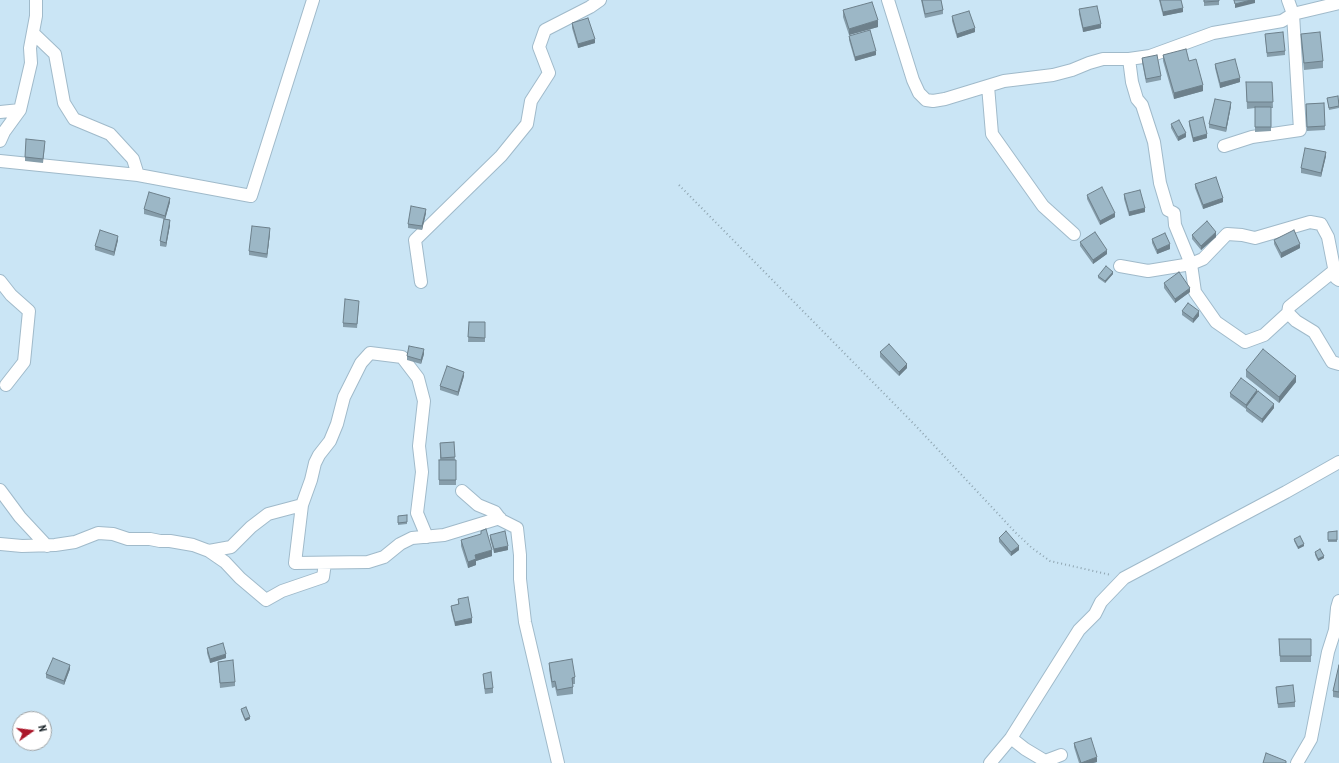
<!DOCTYPE html>
<style>
body{margin:0}
#map{position:relative;width:1339px;height:763px;overflow:hidden;background:#cae5f5;font-family:"PT Sans Narrow",sans-serif}
canvas{display:block}
.north{position:absolute;left:12px;top:711px;width:40px;height:40px;box-sizing:border-box;background:#fff;border:1px solid #9ea2a4;border-radius:50%;rotate:76deg;font-size:11px;font-weight:700;line-height:16px;text-align:center;color:#0d171c}
.north::after{content:'';display:block;margin:auto;width:14px;height:18px;background:#ab1629;clip-path:polygon(50% 0,100% 100%,50% 72%,0 100%)}
</style>
<div id="map">
<canvas width="1339" height="763"></canvas>
<div class="north">N</div>
</div>
<script>
const context = document.querySelector('canvas').getContext('2d');
context.lineJoin = 'round';
const toPath = rows => new Path2D(rows.map(r => 'M' + r).join(''));
function trace(path, color, width, dash) { context.strokeStyle = color; context.lineWidth = width; context.lineCap = dash ? 'butt' : 'round'; context.setLineDash(dash || []); context.stroke(path); }
function paint(path, color) { context.fillStyle = color; context.fill(path, 'evenodd'); }
const minor = toPath([
 [888,0,913,80,919,93,926,100,933,101,945,99,1004,81,1053,75,1072,70,1089,63,1103,59,1129,59],
 [1288,0,1293,14,1339,3],
 [33,33,55,54,64,103,74,119,110,134,133,159,138,175],
 [988,86,992,134,1043,206,1074,234],
 [0,112,20,110],
 [0,141,4,132,20,110,31,63,30,48,36,16,36,0],
 [1224,146,1252,137,1300,130,1293,14,1282,21,1213,33,1150,56,1129,59,1132,82,1137,99,1142,105,1154,142,1160,183,1168,210,1174,213,1175,225,1191,264,1203,259,1227,234,1242,235,1255,238,1310,222,1321,224,1328,237,1336,278,1339,280],
 [0,161,138,175,251,196,313,0],
 [1120,266,1148,271,1191,264,1195,292,1216,322,1245,342,1264,335,1288,313],
 [1335,270,1289,307,1288,313,1296,321,1314,332,1332,362,1339,364],
 [0,281,11,295,29,311,24,362,6,385],
 [421,282,415,240,501,156,527,124,531,101,549,73,539,47,545,30,590,7,600,0],
 [0,490,20,517,47,546],
 [462,491,478,505,495,512,501,520,517,528,520,555,520,579,525,622,558,763],
 [302,505,268,514,251,527,231,547,209,551,225,562,240,578,266,600,282,591,323,577,325,563],
 [427,537,417,513,422,472,419,446,424,401,418,378,402,357,370,353,361,363,344,397,337,424,330,441,319,455,315,463,311,480,302,505,295,563,368,562,384,557,400,544,412,538,444,535,500,518],
 [0,544,22,546,55,545,75,542,98,533,113,534,128,539,150,539,160,541,170,541,193,545,209,551],
 [1011,738,1025,749,1045,761,1061,755],
 [990,763,1011,738,1079,630,1095,614,1101,602,1124,578,1286,492,1339,462],
 [1297,763,1311,739,1328,652,1335,630,1337,608,1339,601]
]);
trace(minor, '#a0baca', 14);
trace(toPath([
 [679,185,914,424,1016,533,1032,548,1050,561,1111,575]
]), '#8fa5b1', 2, [1, 3]);
trace(minor, '#fff', 12);
paint(toPath([
 [921,0,941,0,943,10,943,14,925,18],
 [1159,0,1181,0,1183,12,1163,16],
 [1204,0,1219,0,1219,5,1204,6],
 [1079,9,1101,28,1083,32,1079,14],
 [843,10,878,27,849,35,843,17],
 [952,16,975,32,957,38,952,21],
 [572,23,595,43,578,48,572,28],
 [1265,34,1285,51,1285,55,1267,57],
 [1301,34,1323,61,1323,68,1304,70,1301,40],
 [849,36,876,55,855,61,849,40],
 [1163,55,1189,61,1203,91,1174,99,1163,61],
 [1142,58,1161,76,1161,80,1146,83,1142,62],
 [1215,64,1240,82,1220,88,1215,68],
 [1246,82,1272,82,1273,108,1271,108,1271,131,1255,132,1255,108,1247,109],
 [1327,98,1339,100,1339,108,1329,110],
 [1324,103,1325,130,1307,131,1306,104],
 [1231,106,1226,132,1209,128,1209,124],
 [1189,121,1207,138,1193,142,1189,125],
 [1171,124,1186,137,1178,141,1171,128],
 [45,145,43,163,25,161,25,157],
 [1326,156,1321,177,1301,173,1301,168],
 [1195,184,1223,202,1203,209,1195,188],
 [1124,194,1145,212,1129,216,1124,199],
 [1087,195,1115,217,1100,225,1087,199],
 [170,202,165,219,170,225,166,247,160,246,160,241,164,219,144,214,144,209],
 [426,213,422,230,408,228,408,224],
 [270,233,267,258,249,255,249,251],
 [1192,235,1216,237,1201,250,1192,239],
 [1152,239,1170,249,1157,254,1152,243],
 [118,240,114,256,95,250,95,246],
 [1274,240,1300,248,1281,258,1274,244],
 [1080,242,1107,254,1093,264,1080,246],
 [1113,274,1105,283,1098,278,1098,276],
 [1164,283,1190,292,1175,303,1164,288],
 [359,305,357,328,343,327,343,323],
 [1182,311,1199,316,1193,323,1182,315],
 [469,322,485,322,485,342,468,342],
 [880,352,907,368,899,376,880,357],
 [424,354,421,364,407,360,407,356],
 [1246,370,1296,382,1279,403,1246,377],
 [464,376,458,396,440,390,440,386],
 [1257,392,1274,408,1262,423,1246,411,1246,409,1230,397,1230,393],
 [454,442,455,460,456,460,456,485,439,485,439,460,440,460,440,443],
 [407,515,407,524,398,525,398,516],
 [1337,531,1337,542,1328,542,1328,532],
 [490,535,508,550,494,553,490,539],
 [999,538,1019,550,1011,556,999,542],
 [1294,539,1304,546,1298,549,1294,541],
 [461,540,492,556,476,561,476,565,468,568,461,546],
 [1315,552,1324,558,1318,561,1315,555],
 [458,599,472,623,455,626,451,610,451,606,458,604],
 [1279,639,1311,639,1311,662,1280,662],
 [207,648,226,658,210,663,207,653],
 [218,662,235,682,235,686,220,688],
 [549,663,575,677,575,684,573,684,573,694,557,696,555,687,552,688,549,669],
 [1339,665,1339,698,1333,697,1333,691],
 [70,669,64,685,46,678,46,674],
 [483,674,493,688,493,693,485,694,483,678],
 [1276,687,1295,702,1295,707,1278,708],
 [241,709,250,719,245,721,241,711],
 [1074,743,1097,762,1093,763,1079,763,1074,747]
]), '#869daa');
paint(toPath([
 [1251,0,1255,0,1255,3,1235,8,1235,4],
 [1183,8,1183,12,1163,16,1163,12],
 [878,20,878,27,849,35,849,29],
 [1101,24,1101,28,1083,32,1083,28],
 [975,28,975,32,957,38,957,34],
 [595,39,595,43,578,48,578,44],
 [876,51,876,55,855,61,855,57],
 [1240,78,1240,82,1220,88,1220,83],
 [1203,85,1203,91,1174,99,1174,93],
 [1231,102,1231,106,1226,132,1226,128],
 [1186,133,1186,137,1178,141,1178,137],
 [1207,134,1207,138,1193,142,1193,138],
 [1326,152,1326,156,1321,177,1321,173],
 [170,198,170,202,165,220,165,216],
 [1223,198,1223,202,1203,209,1203,205],
 [1145,208,1145,212,1129,216,1129,212],
 [426,209,426,213,422,230,422,226],
 [1115,213,1115,217,1100,225,1100,221],
 [170,220,170,225,166,247,166,243],
 [270,228,270,233,267,258,267,254],
 [1216,232,1216,237,1201,250,1201,246],
 [118,236,118,240,114,256,114,252],
 [1170,244,1170,249,1157,254,1157,250],
 [1300,244,1300,248,1281,258,1281,253],
 [1107,250,1107,254,1093,264,1093,260],
 [1113,272,1113,274,1105,283,1105,281],
 [1190,288,1190,292,1175,303,1175,299],
 [1199,311,1199,316,1193,323,1193,319],
 [424,349,424,354,421,364,421,360],
 [907,364,907,368,899,376,899,372],
 [464,372,464,376,458,396,458,392],
 [1296,376,1296,382,1279,403,1279,397],
 [1257,390,1257,394,1246,407,1246,409,1246,405],
 [1274,404,1274,408,1262,423,1262,419],
 [1304,544,1304,546,1298,549,1298,547],
 [508,546,508,550,494,553,494,549],
 [1019,546,1019,550,1011,556,1011,552],
 [492,550,492,556,476,561,476,565,468,568,468,562,475,555],
 [1324,556,1324,558,1318,561,1318,559],
 [472,618,472,623,455,626,455,622],
 [226,654,226,658,210,663,210,659],
 [70,665,70,669,64,685,64,681],
 [250,717,250,719,245,721,245,719],
 [1097,757,1097,762,1093,763,1081,763]
]), '#6d808b');
const building = toPath([
 [922,0,941,0,943,10,925,14,922,0],
 [1160,0,1181,0,1183,8,1163,12,1160,0],
 [1204,0,1219,0,1219,1,1204,2,1204,0],
 [1234,0,1251,0,1235,4,1234,0],
 [872,2,878,20,849,29,843,10,872,2],
 [1097,6,1101,24,1083,28,1079,9,1097,6],
 [969,11,975,28,957,34,952,16,969,11],
 [588,18,595,39,578,44,572,23,588,18],
 [870,30,876,51,855,57,849,36,870,30],
 [1283,32,1285,51,1267,53,1265,34,1283,32],
 [1320,32,1323,61,1304,63,1301,34,1320,32],
 [1186,49,1189,61,1196,59,1203,85,1174,93,1163,55,1186,49],
 [1157,55,1161,76,1146,79,1142,58,1157,55],
 [1235,59,1240,78,1220,83,1215,64,1235,59],
 [1246,82,1272,82,1273,102,1247,102,1246,82],
 [1338,96,1339,106,1329,108,1327,98,1338,96],
 [1215,99,1231,102,1226,128,1209,124,1215,99],
 [1324,103,1325,126,1307,127,1306,104,1324,103],
 [1255,107,1271,107,1271,127,1255,127,1255,107],
 [1203,117,1207,134,1193,138,1189,121,1203,117],
 [1179,120,1186,133,1178,137,1171,124,1179,120],
 [26,139,45,141,43,159,25,157,26,139],
 [1305,148,1326,152,1321,173,1301,168,1305,148],
 [1216,177,1223,198,1203,205,1195,184,1216,177],
 [1102,187,1115,213,1100,221,1087,195,1102,187],
 [1140,190,1145,208,1129,212,1124,194,1140,190],
 [149,192,170,198,165,216,144,209,149,192],
 [411,206,426,209,422,226,408,224,411,206],
 [164,219,170,220,166,243,160,241,164,219],
 [1207,221,1216,232,1201,246,1192,235,1207,221],
 [252,226,270,228,267,254,249,251,252,226],
 [100,230,118,236,114,252,95,246,100,230],
 [1294,230,1300,244,1281,253,1274,240,1294,230],
 [1095,232,1107,250,1093,260,1080,242,1095,232],
 [1165,233,1170,244,1157,250,1152,239,1165,233],
 [1106,266,1113,272,1105,281,1098,276,1106,266],
 [1179,272,1190,288,1175,299,1164,283,1179,272],
 [345,299,359,301,357,324,343,323,345,299],
 [1188,303,1199,311,1193,319,1182,311,1188,303],
 [469,322,485,322,485,338,468,337,469,322],
 [889,344,907,364,899,372,880,352,889,344],
 [409,346,424,349,421,360,407,356,409,346],
 [1263,349,1296,376,1279,397,1246,370,1263,349],
 [447,366,464,372,458,392,440,386,447,366],
 [1241,378,1257,390,1246,405,1230,393,1241,378],
 [1258,391,1274,404,1262,419,1246,407,1258,391],
 [454,442,455,457,441,458,440,443,454,442],
 [439,460,456,460,456,480,439,480,439,460],
 [407,515,407,522,398,523,398,516,407,515],
 [486,529,492,550,475,555,476,559,468,562,461,540,481,534,481,531,486,529],
 [505,531,508,546,494,549,490,535,505,531],
 [1006,531,1019,546,1011,552,999,538,1006,531],
 [1337,531,1337,540,1328,540,1328,532,1337,531],
 [1300,536,1304,544,1298,547,1294,539,1300,536],
 [1320,549,1324,556,1318,559,1315,552,1320,549],
 [468,597,472,618,455,622,451,606,459,604,458,599,468,597],
 [1279,639,1311,639,1311,656,1280,656,1279,639],
 [223,643,226,654,210,659,207,648,223,643],
 [53,658,70,665,64,681,46,674,53,658],
 [572,659,575,677,572,678,573,687,557,690,555,681,552,682,549,663,572,659],
 [233,660,235,682,220,683,218,662,233,660],
 [1339,665,1339,692,1333,691,1339,665],
 [491,672,493,688,485,689,483,674,491,672],
 [1293,685,1295,702,1278,704,1276,687,1293,685],
 [246,707,250,717,245,719,241,709,246,707],
 [1091,738,1097,757,1081,763,1074,743,1091,738],
 [1266,753,1286,761,1286,763,1263,763,1266,753]
]);
paint(building, '#9cb7c6');
trace(building, '#6d808b', 1);
</script>
